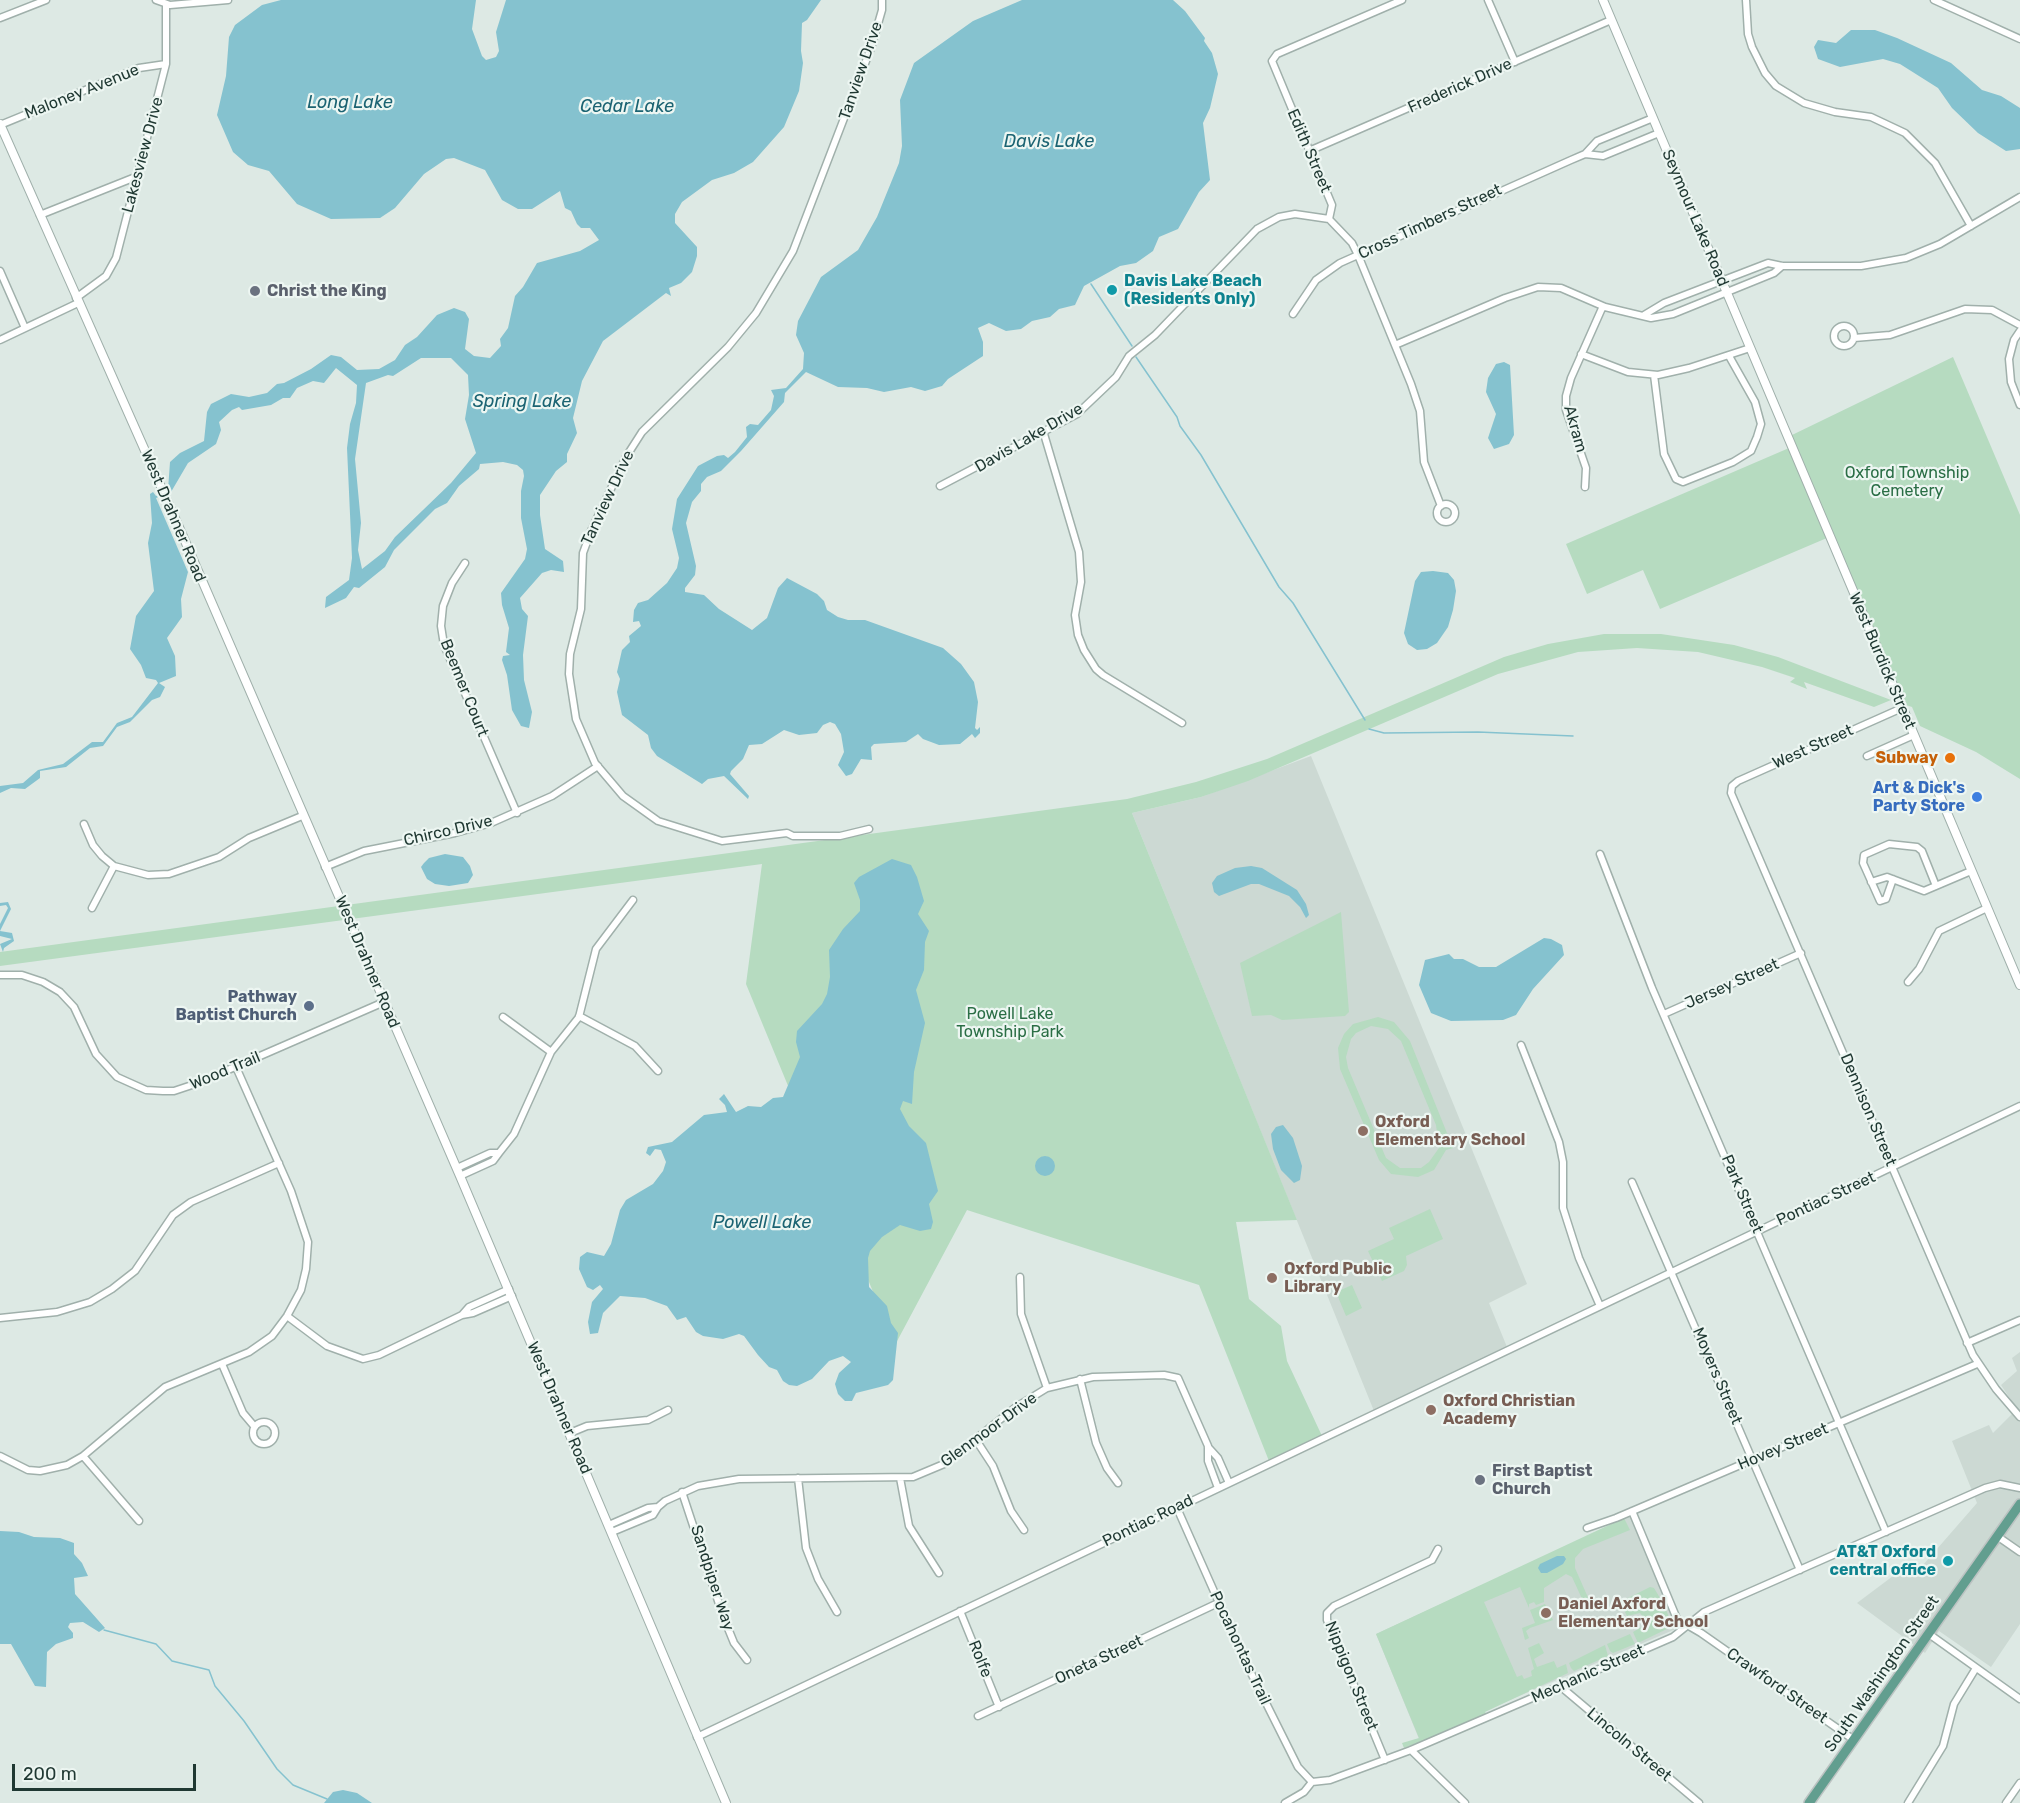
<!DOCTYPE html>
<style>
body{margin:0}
#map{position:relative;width:2020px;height:1803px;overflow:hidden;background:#dde9e4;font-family:Rubik,sans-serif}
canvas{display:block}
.scale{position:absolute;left:12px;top:1764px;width:184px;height:27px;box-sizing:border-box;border:3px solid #1f3832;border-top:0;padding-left:8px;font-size:18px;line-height:21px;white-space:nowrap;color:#1f3832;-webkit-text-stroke:4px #edf6f2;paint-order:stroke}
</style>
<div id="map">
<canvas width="2020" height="1803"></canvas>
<div class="scale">200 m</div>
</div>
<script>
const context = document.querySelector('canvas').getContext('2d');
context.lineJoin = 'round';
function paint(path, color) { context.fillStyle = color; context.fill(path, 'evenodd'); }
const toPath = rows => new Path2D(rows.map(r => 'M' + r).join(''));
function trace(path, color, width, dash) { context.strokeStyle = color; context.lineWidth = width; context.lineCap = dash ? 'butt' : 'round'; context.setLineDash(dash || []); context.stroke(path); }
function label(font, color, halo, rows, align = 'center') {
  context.font = font + ' Rubik,sans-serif'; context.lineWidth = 4.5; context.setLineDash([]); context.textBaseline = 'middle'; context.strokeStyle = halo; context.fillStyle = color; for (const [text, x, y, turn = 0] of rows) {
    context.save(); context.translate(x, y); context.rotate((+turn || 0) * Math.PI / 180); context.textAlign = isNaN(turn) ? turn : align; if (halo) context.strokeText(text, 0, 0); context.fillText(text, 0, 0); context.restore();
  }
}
paint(toPath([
 [1311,756,1527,1284,1489,1303,1507,1347,1374,1411,1132,813,1201,797],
 [2020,1352,2020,1624,1991,1667,1939,1631,1925,1653,1857,1603,1913,1561,1923,1565,1977,1503,1952,1441,1989,1425,1993,1433,2017,1409,2001,1385,2017,1371,2012,1358],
 [1634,1515,1678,1628,1419,1739,1376,1634]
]), '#ccd9d3');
paint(toPath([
 [1953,357,2020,515,2020,779,1976,752,1920,726,1912,707,1906,705,1834,535,1660,609,1643,570,1587,594,1566,544,1796,445,1792,435],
 [1604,634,1661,634,1734,645,1778,657,1891,700,1874,707,1804,682,1807,689,1790,682,1795,678,1762,667,1698,652,1637,648,1578,652,1498,674,1248,781,1201,797,1132,813,1297,1220,1236,1222,1249,1299,1281,1326,1287,1361,1322,1436,1269,1461,1199,1285,967,1210,895,1345,746,984,762,864,0,966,0,952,1127,799,1196,782,1267,759,1504,657,1548,644],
 [1341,912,1349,1012,1345,1016,1282,1020,1271,1015,1252,1016,1240,963],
 [1378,1017,1394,1022,1410,1041,1453,1148,1446,1150,1434,1170,1418,1177,1391,1174,1379,1160,1340,1069,1338,1048,1344,1034,1353,1024],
 [1371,1026,1388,1029,1401,1041,1436,1125,1439,1148,1429,1162,1421,1168,1400,1168,1386,1158,1348,1068,1346,1057,1351,1039,1356,1033],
 [1430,1209,1443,1239,1406,1256,1407,1265,1404,1271,1382,1281,1368,1251,1394,1239,1389,1228],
 [1352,1285,1362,1308,1346,1316,1336,1292],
 [1624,1518,1630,1530,1583,1549,1575,1558,1575,1568,1590,1602,1587,1608,1582,1610,1584,1603,1572,1577,1566,1574,1544,1588,1544,1602,1536,1605,1534,1602,1529,1604,1529,1608,1520,1587,1484,1602,1517,1677,1522,1675,1524,1679,1532,1676,1531,1671,1534,1669,1528,1648,1539,1643,1544,1653,1534,1659,1537,1667,1554,1661,1557,1668,1566,1664,1568,1673,1485,1712,1488,1715,1404,1748,1402,1743,1419,1738,1376,1634],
 [1650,1587,1654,1588,1663,1603,1673,1626,1638,1643,1633,1632,1645,1625,1644,1618,1640,1613,1627,1616,1620,1602],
 [1545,1604,1553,1620,1530,1628,1526,1631,1529,1638,1525,1640,1522,1628,1535,1623,1530,1610],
 [1630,1634,1635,1644,1613,1653,1610,1651,1607,1644],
 [1605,1645,1608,1656,1574,1671,1571,1668,1569,1663]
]), '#b6dbc0');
paint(toPath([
 [281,0,476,0,472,29,482,56,486,60,496,57,499,51,496,32,506,0,821,0,807,20,802,23,801,51,803,63,799,91,784,127,753,162,734,173,712,180,682,202,675,214,675,223,697,247,697,256,692,272,681,283,669,288,671,296,666,293,603,341,582,381,573,418,577,433,567,454,567,462,556,471,540,495,540,515,545,549,563,561,564,572,551,570,542,573,520,598,522,609,528,616,523,655,524,680,532,712,529,728,521,726,512,710,507,675,502,660,503,656,510,655,506,652,509,628,502,605,501,593,525,559,527,549,521,518,521,491,524,476,523,470,517,465,503,462,480,464,479,469,459,486,447,503,435,509,394,550,385,567,359,588,354,587,346,598,325,608,326,597,349,580,352,558,347,448,350,424,356,403,357,385,336,368,324,383,313,381,297,388,290,398,283,398,271,405,242,410,239,407,232,410,219,422,221,430,216,444,188,463,171,492,156,498,188,572,181,599,182,617,167,638,175,656,176,676,159,683,165,687,160,697,152,700,130,722,117,727,103,746,90,748,66,767,40,771,40,778,25,789,11,788,0,793,0,786,23,783,38,770,63,764,92,742,103,742,117,723,132,717,158,683,156,680,146,678,141,665,130,649,136,616,154,591,148,543,152,523,150,494,153,492,156,496,168,490,170,462,180,453,204,441,207,412,211,404,231,394,249,397,267,393,277,384,284,383,311,369,331,355,341,357,357,370,379,369,395,360,405,345,417,337,437,315,454,308,465,312,469,319,465,349,474,356,490,358,501,346,500,339,508,328,515,296,523,287,537,263,580,251,599,240,590,228,581,228,577,224,571,211,565,208,560,191,532,209,518,209,502,200,485,170,454,158,446,159,424,174,395,208,380,218,331,219,297,204,269,171,248,165,233,152,217,115,226,76,229,37,235,25,262,5],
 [421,358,451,358,468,375,469,395,465,419,476,453,451,483,395,537,385,551,362,569,358,550,361,523,355,459,366,383,388,375,393,376],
 [1022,0,1173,0,1185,11,1205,38,1204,41,1212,53,1218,74,1210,108,1203,123,1210,180,1199,192,1178,229,1159,237,1153,251,1136,263,1120,266,1084,286,1075,305,1059,309,1050,317,1032,321,1021,329,1006,331,989,323,978,328,983,342,983,356,948,379,942,386,925,391,911,387,884,392,867,388,838,387,806,372,785,393,784,402,741,451,721,471,707,477,701,484,701,491,692,502,686,523,696,566,695,575,685,588,685,592,704,595,719,609,752,630,767,618,778,588,787,578,817,594,824,601,827,610,838,617,848,620,865,620,943,648,961,664,974,682,978,702,975,728,977,730,980,727,980,733,975,738,972,734,960,744,939,745,923,739,918,734,906,742,874,744,871,747,872,760,861,759,852,774,846,776,838,765,844,752,841,734,835,724,830,722,823,725,817,733,799,735,784,730,762,744,749,745,743,759,731,771,730,774,749,796,748,799,724,776,708,779,702,784,657,756,651,748,648,735,622,715,617,692,620,679,617,672,622,650,630,642,629,636,641,626,639,621,633,622,634,610,638,603,648,600,667,583,677,568,679,558,672,529,677,499,698,466,717,456,724,455,728,458,735,452,747,437,746,427,750,424,758,425,771,410,774,396,771,390,786,388,803,369,804,353,796,335,798,321,821,277,858,250,877,217,899,163,902,146,900,100,914,63,973,21],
 [1851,30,1875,30,1897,38,1951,63,1982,90,2001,96,2020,108,2020,149,2006,151,1978,133,1952,108,1938,88,1900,64,1883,59,1840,67,1818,59,1814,47,1818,40,1836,43],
 [1504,362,1510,365,1514,435,1509,444,1494,449,1488,438,1496,414,1486,392,1488,378,1496,364],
 [1433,571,1448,573,1454,580,1456,591,1453,610,1448,627,1437,643,1427,649,1417,650,1408,644,1404,633,1415,581,1421,572],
 [445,854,463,857,470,866,473,875,468,883,449,886,435,884,427,879,421,867,424,863,429,858],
 [892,859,911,865,917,877,924,901,918,914,929,931,925,942,924,970,916,990,925,1023,914,1072,912,1104,903,1101,900,1109,909,1126,926,1143,938,1191,929,1204,933,1222,931,1229,920,1231,900,1225,882,1237,870,1251,868,1258,869,1287,887,1306,891,1323,898,1333,893,1380,888,1385,856,1393,852,1401,845,1401,838,1394,835,1384,839,1373,851,1362,843,1356,829,1361,812,1379,797,1386,789,1385,783,1381,777,1370,769,1367,758,1355,744,1336,739,1334,723,1339,703,1336,696,1332,686,1317,677,1320,667,1306,645,1298,620,1296,603,1313,598,1333,590,1334,588,1322,592,1302,603,1289,600,1285,593,1290,587,1287,579,1269,580,1257,587,1252,604,1256,611,1244,620,1210,626,1200,653,1184,663,1171,666,1162,661,1150,655,1149,650,1156,646,1153,648,1147,672,1142,704,1115,727,1112,725,1105,719,1099,724,1094,736,1112,748,1106,761,1107,773,1098,783,1097,800,1057,796,1042,797,1031,822,1004,827,994,830,977,829,950,843,929,860,911,860,900,854,883,859,877],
 [1251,866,1262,868,1297,890,1306,904,1309,915,1306,918,1300,907,1289,896,1259,884,1251,884,1219,896,1214,892,1212,883,1217,876,1235,868],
 [8,902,11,909,0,931,12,933,14,941,4,948,3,952,0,944,12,939,0,936,0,924,8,908,6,905,0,906,0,903],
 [1544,938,1551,939,1562,945,1564,955,1533,989,1516,1015,1503,1020,1451,1021,1431,1013,1419,985,1425,960,1449,954,1454,959,1463,959,1479,967,1496,967],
 [1283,1125,1293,1138,1302,1166,1300,1180,1294,1183,1281,1170,1273,1149,1271,1134,1276,1127],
 '1035 1166a10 10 0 1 1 20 0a10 10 0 1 1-20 0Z',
 [0,1531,19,1532,34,1537,60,1538,74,1543,74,1554,82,1563,88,1576,74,1578,75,1594,105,1628,99,1632,83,1622,70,1623,68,1627,73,1633,73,1638,56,1644,47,1652,46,1687,35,1686,11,1644,0,1644],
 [1557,1556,1564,1556,1566,1559,1563,1564,1547,1573,1541,1573,1538,1568,1540,1564],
 [343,1790,357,1793,372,1803,324,1803,333,1792]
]), '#85c2cf');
trace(toPath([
 [1091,284,1132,346],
 [1136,357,1177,417,1180,426,1201,455,1279,587,1293,603,1365,720],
 [1369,729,1384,733,1478,732,1573,736],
 [104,1630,156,1644,172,1661,209,1670,215,1686,244,1721,277,1769,293,1785,327,1799]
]), '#85c2cf', 1.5);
const minor = toPath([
 [156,0,170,5,228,0],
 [1488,0,1515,62],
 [1746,0,1748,34,1752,47,1765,73,1776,86,1804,103,1835,112,1871,117,1905,133,1935,163,1971,226],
 [1934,0,2020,39],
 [0,18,46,0],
 [0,125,139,68,166,64],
 [1309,151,1611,20],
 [1585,154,1603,156,1659,133],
 [40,215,138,176],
 [1329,219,1332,205,1272,61,1277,54,1402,0],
 [1329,219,1352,243,1358,255,1411,384,1420,411,1424,462,1441,506],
 [0,271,25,328],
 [76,298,106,276,116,258,166,64,166,4],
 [1293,314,1316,280,1340,263,1571,160,1585,154,1597,141,1653,118],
 [1644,315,1664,303,1768,263,1782,266,1861,266,1906,258,1940,244,2020,197],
 '1834 336a10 10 0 1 1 20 0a10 10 0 1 1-20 0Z',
 [2020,331,2014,340,2009,359,2011,382,2020,405],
 [1854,338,1890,335,1965,309,1992,310,2020,325],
 [0,340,78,303],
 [1395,345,1505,298,1538,287,1561,288,1605,307,1651,318,1673,314,1774,273,1782,266],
 [1581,354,1628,372,1658,375,1689,368,1750,348],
 [1654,375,1664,454,1676,479,1683,482,1733,462,1751,451,1757,437,1761,424,1755,402,1729,356],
 [1044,434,1079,552,1081,582,1075,615,1078,635,1084,650,1096,669,1103,675,1182,723],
 [940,486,1077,414,1116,377,1129,356,1155,335,1257,229,1279,217,1295,214,1329,219],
 [1585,487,1586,468,1566,410,1566,396,1571,378,1603,306],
 '1437 513a9 9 0 1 1 18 0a9 9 0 1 1-18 0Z',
 [465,563,452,583,443,606,441,626,444,645,517,813],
 [1902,708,1738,781,1732,786,1731,793,1973,1355,1996,1389,2020,1417],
 [1867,756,1914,735],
 [84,824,93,845,102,856,114,866,148,875,169,874,219,857,249,838,302,816],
 [869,829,840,836,793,836,787,833,722,841,658,821,623,796,595,763,576,719,569,674,570,654,581,609,583,553,591,531,626,457,642,432,728,347,756,313,793,251,871,48,882,10,882,0],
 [1600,854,1652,988,1886,1532],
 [325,867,364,851,455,833,491,823,552,796,598,766],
 [1893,879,1886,899,1880,901,1863,863,1864,855,1889,844,1917,847,1922,851,1936,886],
 [1871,882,1887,877,1924,891,1971,871],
 [92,908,114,866],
 [0,975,22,975,43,982,60,992,74,1007,96,1054,117,1077,146,1090,163,1091,174,1091,198,1083,384,1002],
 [1908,982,1919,969,1939,931,1987,908],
 [1664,1014,1801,953],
 [579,1016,635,1046,658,1071],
 [503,1017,551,1052],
 [1521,1045,1559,1142,1563,1162,1563,1208,1579,1258,1600,1306],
 [499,1153,514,1134,551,1052,579,1017,596,949,633,900],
 [457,1168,490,1153,499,1153,493,1161,460,1176],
 [1632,1182,1800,1570],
 [1020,1277,1021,1314,1047,1388],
 [509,1289,469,1307,462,1315,473,1313,512,1296],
 [287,1316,327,1346,363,1359,379,1355,462,1315],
 [0,1318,57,1312,90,1302,112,1289,135,1271,173,1215,191,1202,279,1163],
 [1967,1343,2020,1320],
 [222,1364,243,1413,254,1426],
 [1080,1379,1096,1443,1107,1468,1118,1483],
 '253 1433a11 11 0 1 1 22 0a11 11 0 1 1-22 0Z',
 [570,1433,587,1426,648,1420,668,1410],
 [976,1440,993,1466,1011,1511,1024,1530],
 [1208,1447,1218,1458,1229,1483],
 [0,1456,28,1470,40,1471,67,1465,83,1456,165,1387,249,1352,272,1336,287,1316,301,1290,306,1269,308,1242,291,1191,236,1067],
 [83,1456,139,1521],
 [798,1478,806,1548,818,1579,837,1612],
 [900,1478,909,1526,939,1573],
 [682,1492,723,1616,734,1643,747,1660],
 [658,1507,665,1501,698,1486,739,1479,913,1477,944,1464,1016,1407,1047,1388,1093,1377,1164,1375,1178,1378,1208,1446,1208,1461,1218,1488],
 [1177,1508,1244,1659,1298,1767,1312,1782],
 [1632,1511,1677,1619,1701,1633,1854,1740],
 [609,1525,648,1508,658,1507,653,1515,612,1532],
 [1587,1528,1616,1518,1977,1364],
 [1997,1536,2020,1552],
 [960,1611,999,1707],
 [1929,1634,2020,1699],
 [1560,1686,1699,1803],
 [978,1716,1218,1603],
 [697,1737,2020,1106],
 [1411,1750,1465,1803],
 [1385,1760,1327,1620,1327,1613,1334,1606,1432,1560,1438,1549],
 [1285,1803,1304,1792,1312,1782,1330,1780,1411,1750,1560,1686,1673,1637,1704,1612,1985,1488,2000,1484,2020,1488],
 [1908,1803,1943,1746,1954,1704,1976,1668],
 [2006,1803,2020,1783]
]);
const tertiary = toPath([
 [1603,0,2020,985],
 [0,124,182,534,460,1176,726,1803]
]);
const primary = toPath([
 [1809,1803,2020,1504]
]);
trace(minor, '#a0b0ab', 9);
trace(tertiary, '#a0b0ab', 10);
trace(primary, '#bcc3c2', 12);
trace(minor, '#fff', 6);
trace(tertiary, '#fff', 8);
trace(primary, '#629e8f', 9);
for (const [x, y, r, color] of [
 [1112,290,6,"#0f9aa8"],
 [255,291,6,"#6b7280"],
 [1950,758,6,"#e8710a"],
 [1977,797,6,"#3f7fe0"],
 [309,1006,6,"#5c6f8a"],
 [1363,1131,6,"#8d6e63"],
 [1272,1278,6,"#8d6e63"],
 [1431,1410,6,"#8d6e63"],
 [1480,1480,6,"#6b7280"],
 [1948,1561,6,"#0f9aa8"],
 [1546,1613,6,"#8d6e63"]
]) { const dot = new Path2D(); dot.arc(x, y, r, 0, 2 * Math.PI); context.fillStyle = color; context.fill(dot); trace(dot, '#edf6f2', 2); }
label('16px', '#1f3832', '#edf6f2', [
 ["Tanview Drive",861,71,-71],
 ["Frederick Drive",1460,86,-24],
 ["Maloney Avenue",82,92,-22],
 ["Edith Street",1309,151,67],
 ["Lakesview Drive",143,155,-75],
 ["Seymour Lake Road",1695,218,67],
 ["Cross Timbers Street",1430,222,-25],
 ["Akram",1575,429,74],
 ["Davis Lake Drive",1029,438,-30],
 ["Tanview Drive",608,498,-65],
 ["West Drahner Road",173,516,67],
 ["West Burdick Street",1882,661,67],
 ["Beemer Court",464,688,68],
 ["West Street",1813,747,-24],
 ["Chirco Drive",448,831,-13],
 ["West Drahner Road",367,962,67],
 ["Jersey Street",1732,984,-24],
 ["Wood Trail",225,1071,-23],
 ["Dennison Street",1868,1110,67],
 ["Park Street",1742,1194,67],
 ["Pontiac Street",1826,1199,-25],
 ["Moyers Street",1717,1376,67],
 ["West Drahner Road",559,1408,67],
 ["Glenmoor Drive",989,1430,-36],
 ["Hovey Street",1783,1447,-23],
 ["Pontiac Road",1148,1521,-26],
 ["Sandpiper Way",712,1578,72],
 ["Pocahontas Trail",1240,1648,65],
 ["Rolfe",980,1659,68],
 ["Oneta Street",1099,1660,-25],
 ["Mechanic Street",1588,1674,-24],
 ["South Washington Street",1882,1674,-55],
 ["Nippigon Street",1351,1676,68],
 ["Crawford Street",1777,1686,35],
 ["Lincoln Street",1629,1745,40]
]);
label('bold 16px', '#0d838f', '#edf6f2', [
 ["Davis Lake Beach",1124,281],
 ["(Residents Only)",1124,299],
 ["AT&T Oxford",1936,1552,"right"],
 ["central office",1936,1570,"right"]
], 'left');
label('bold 16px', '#5b616d', '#edf6f2', [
 ["Christ the King",267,291],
 ["First Baptist",1492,1471],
 ["Church",1492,1489]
], 'left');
label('16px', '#2a6e45', '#edf6f2', [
 ["Oxford Township",1907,473],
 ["Cemetery",1907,491],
 ["Powell Lake",1010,1014],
 ["Township Park",1010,1032]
]);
label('bold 16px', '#c56008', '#edf6f2', [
 ["Subway",1938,758]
], 'right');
label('bold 16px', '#366cbe', '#edf6f2', [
 ["Art & Dick's",1965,788],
 ["Party Store",1965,806]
], 'right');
label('bold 16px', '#4e5e75', '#edf6f2', [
 ["Pathway",297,997],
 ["Baptist Church",297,1015]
], 'right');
label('bold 16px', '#785e54', '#edf6f2', [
 ["Oxford",1375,1122],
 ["Elementary School",1375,1140],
 ["Oxford Public",1284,1269],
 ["Library",1284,1287],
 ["Oxford Christian",1443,1401],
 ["Academy",1443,1419],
 ["Daniel Axford",1558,1604],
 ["Elementary School",1558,1622]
], 'left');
label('italic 18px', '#1b6372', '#edf6f2', [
 ["Long Lake",350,103],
 ["Cedar Lake",627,107],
 ["Davis Lake",1049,142],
 ["Spring Lake",522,402],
 ["Powell Lake",762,1223]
]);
</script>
